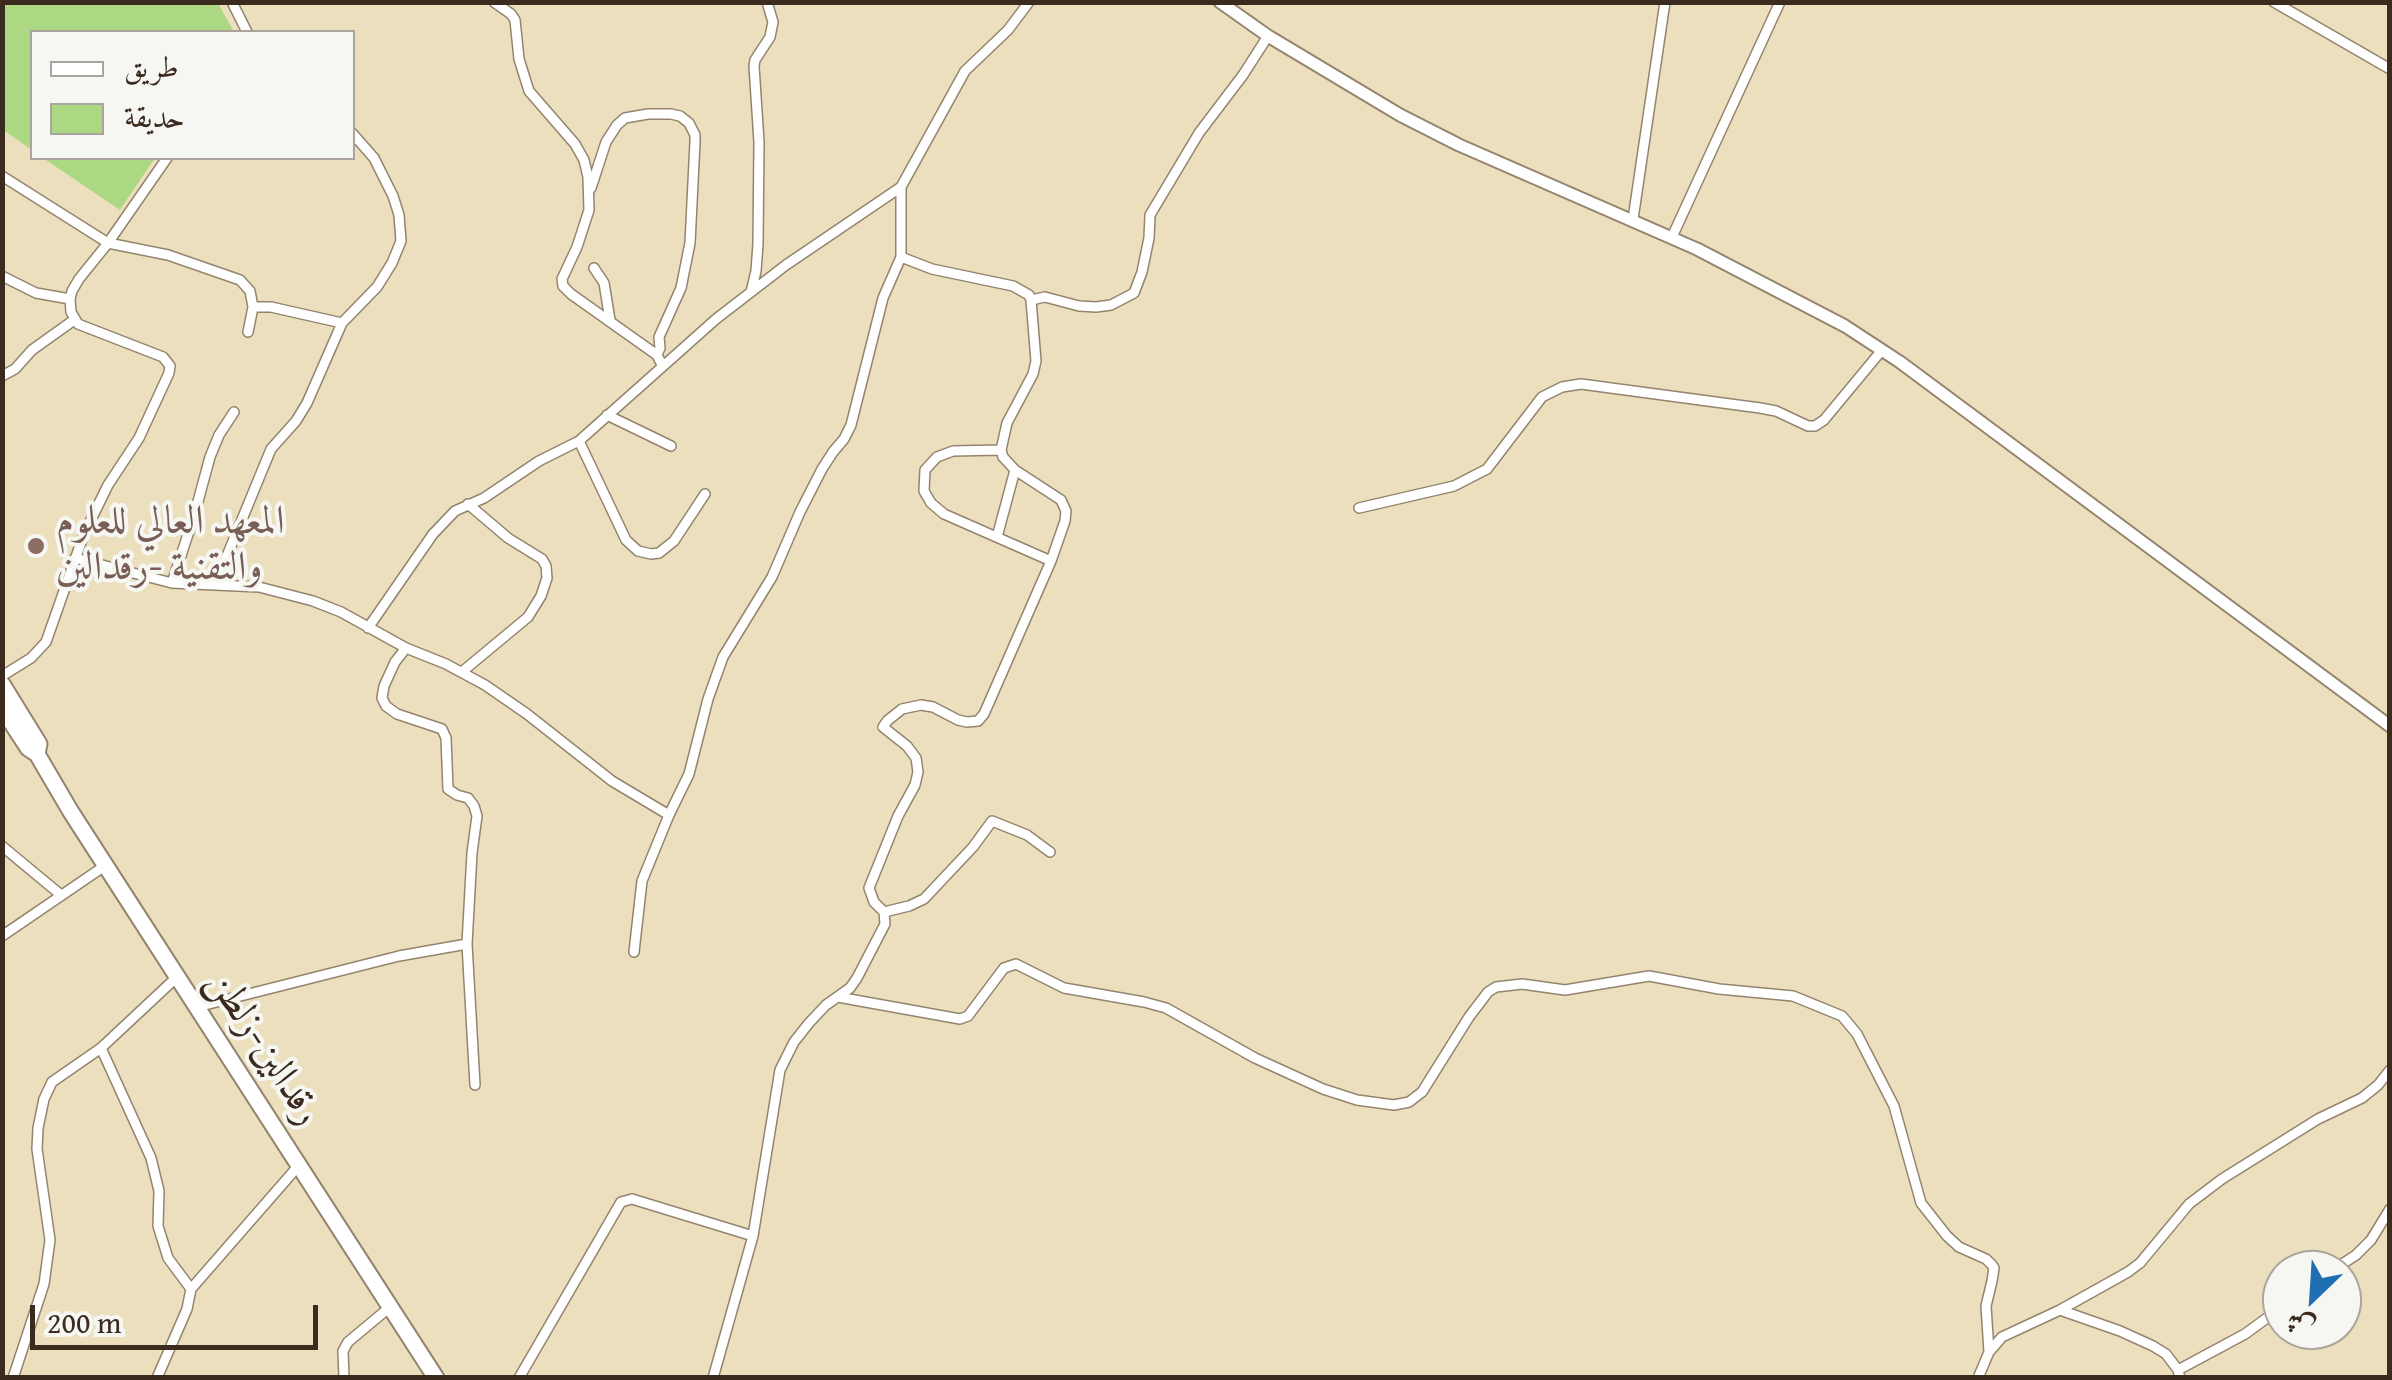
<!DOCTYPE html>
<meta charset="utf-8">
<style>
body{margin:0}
#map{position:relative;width:2392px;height:1380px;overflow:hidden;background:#ecdfbd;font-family:"Gentium Book Plus",Amiri,serif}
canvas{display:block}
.frame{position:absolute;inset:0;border:5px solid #3b2a1e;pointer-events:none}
.legend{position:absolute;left:30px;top:30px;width:325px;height:130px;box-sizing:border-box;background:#f6f6f2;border:2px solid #aba49d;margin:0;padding:12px 18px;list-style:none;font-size:30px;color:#3b2a1e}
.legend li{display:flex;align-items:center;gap:20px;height:50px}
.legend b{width:50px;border:2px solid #aba49d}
.north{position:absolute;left:2262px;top:1250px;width:100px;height:100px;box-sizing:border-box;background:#f6f6f2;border:2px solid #aba49d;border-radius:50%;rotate:205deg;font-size:28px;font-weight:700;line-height:40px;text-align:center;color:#3b2a1e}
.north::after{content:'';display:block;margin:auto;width:35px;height:45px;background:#1f6fb2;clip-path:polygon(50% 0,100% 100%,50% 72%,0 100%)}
.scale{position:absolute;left:30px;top:1305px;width:288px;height:45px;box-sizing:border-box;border:5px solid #3b2a1e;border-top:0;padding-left:12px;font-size:30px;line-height:35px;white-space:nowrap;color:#3b2a1e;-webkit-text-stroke:8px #f6f6f2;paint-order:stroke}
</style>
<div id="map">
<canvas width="2392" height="1380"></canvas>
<div class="frame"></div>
<ul class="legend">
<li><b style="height:12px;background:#fff"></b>طريق</li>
<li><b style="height:28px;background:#add883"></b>حديقة</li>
</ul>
<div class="north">ش</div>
<div class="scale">200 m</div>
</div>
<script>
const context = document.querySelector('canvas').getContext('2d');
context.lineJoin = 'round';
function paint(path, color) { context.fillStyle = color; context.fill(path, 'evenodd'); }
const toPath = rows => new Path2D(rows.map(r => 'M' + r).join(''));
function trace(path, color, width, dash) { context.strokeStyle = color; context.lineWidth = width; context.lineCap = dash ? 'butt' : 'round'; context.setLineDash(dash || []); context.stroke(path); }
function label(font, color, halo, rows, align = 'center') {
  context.font = font + ' "Gentium Book Plus",Amiri,serif'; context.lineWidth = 8; context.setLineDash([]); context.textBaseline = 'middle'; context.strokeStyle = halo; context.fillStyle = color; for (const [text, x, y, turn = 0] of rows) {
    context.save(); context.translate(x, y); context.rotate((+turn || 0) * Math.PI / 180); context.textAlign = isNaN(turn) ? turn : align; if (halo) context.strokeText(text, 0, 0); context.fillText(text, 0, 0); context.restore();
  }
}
paint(toPath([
 [2,3,218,3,234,32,32,32,32,150,3,130],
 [43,158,155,158,120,210]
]), '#add883');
const minor = toPath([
 [232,2,247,32],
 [494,2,511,14,515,20,519,59,529,91,575,144,584,160,588,177,589,210,577,247,562,279,563,286,571,294,657,355,662,365],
 [2274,2,2390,69],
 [2,176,108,243,168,255,240,280,250,291,253,307,248,332],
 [591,188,606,142,617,125,625,118,648,114,671,114,680,116,689,123,695,135,695,142,690,243,681,288,659,337,660,348,657,355],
 [1633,219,1665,2],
 [1672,237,1780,2],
 [594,268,604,283,610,320],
 [2,276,36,293,70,299],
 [751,292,756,271,758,244,759,142,754,66,755,60,770,37,773,22,767,2],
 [1031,300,1045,297,1079,306,1096,307,1111,305,1134,293,1142,272,1149,238,1150,215,1199,133,1243,75,1268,36],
 [253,307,271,307,342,323],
 [2,376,15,369,32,350,74,320],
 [607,415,671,446],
 [579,441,626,540,638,551,651,554,659,553,674,541,705,494],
 [1001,450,953,451,937,457,925,470,924,491,931,503,944,514,1051,561],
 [1359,508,1454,486,1487,469,1542,397,1562,387,1581,384,1760,408,1776,411,1808,426,1815,426,1824,420,1882,350],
 [997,537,1015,470],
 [75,558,172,583,259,587,313,601,341,612,406,648,446,664,485,685,527,714,612,781,669,815],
 [172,583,194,516,210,457,219,435,234,412],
 [215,585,271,449,296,421,307,403,342,323,377,287,392,263,401,241,399,215,393,196,374,158,352,133],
 [368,628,433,534,455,511,484,498,539,461,579,441,716,319,786,265,901,187,965,71,1008,30,1029,2],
 [406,648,395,662,384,686,382,698,386,706,397,714,442,729,446,738,448,789,457,795,468,798,474,806,477,816,472,853,467,944,475,1085],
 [463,671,528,617,541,596,547,578,546,566,542,559,508,538,468,504],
 [2,676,31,658,46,642,84,534,108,485,139,438,169,373,170,366,163,357,78,324,71,312,70,299,72,291,79,279,108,243,167,158],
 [2,846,61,895],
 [884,912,909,906,924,899,973,847,992,821,1027,835,1050,852],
 [2,936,106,865],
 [634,952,642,881,669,815,689,774,708,699,723,657,772,577,800,512,822,469,833,452,844,439,851,425,883,298,901,257,901,187],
 [838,997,960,1019,968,1016,1004,968,1016,964,1064,988,1144,1002,1166,1008,1255,1058,1323,1089,1357,1100,1394,1105,1409,1102,1422,1092,1469,1017,1488,992,1496,987,1522,984,1565,990,1649,976,1719,989,1793,996,1842,1016,1857,1034,1894,1106,1921,1203,1947,1236,1959,1247,1986,1259,1992,1265,1994,1268,1992,1281,1986,1306,1989,1352],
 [197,1007,399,956,467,944],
 [101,1048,151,1158,159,1191,158,1226,168,1258,191,1289],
 [2333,1270,2356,1255,2371,1240,2390,1209],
 [2060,1310,2120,1331,2153,1346,2166,1354,2178,1370,2180,1378],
 [2178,1370,2245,1334,2282,1307],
 [13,1378,44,1284,50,1240,37,1149,38,1128,44,1099,52,1082,101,1048,178,976],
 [157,1378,187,1309,191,1289,300,1164],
 [344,1378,343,1351,348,1342,390,1307],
 [519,1378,621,1202,632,1199,753,1236],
 [713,1378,753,1236,780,1070,794,1042,809,1023,826,1005,850,988,857,978,885,924,884,912,874,902,869,888,898,816,915,785,918,772,916,758,907,746,883,727,887,721,902,709,921,705,933,707,958,720,967,722,978,721,984,714,1051,561,1065,521,1066,511,1061,500,1015,470,1003,457,1001,450,1007,423,1033,374,1036,361,1031,300,1029,295,1013,286,932,269,901,257],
 [1978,1378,1989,1352,2002,1337,2060,1310,2128,1272,2140,1263,2189,1204,2222,1179,2318,1119,2362,1098,2378,1085,2390,1070]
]);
const tertiary = toPath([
 [1220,2,1268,36,1400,115,1459,145,1697,249,1845,326,1900,362,2390,726]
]);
const primary = toPath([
 [2,684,39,744,37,754],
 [2,708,28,748,37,754,71,812,436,1378]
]);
trace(minor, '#94846e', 12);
trace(tertiary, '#94846e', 15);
trace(primary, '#94846e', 19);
trace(minor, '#fff', 9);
trace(tertiary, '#fff', 11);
trace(primary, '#fff', 15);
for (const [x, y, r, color] of [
 [36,546,10,"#8d6e63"]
]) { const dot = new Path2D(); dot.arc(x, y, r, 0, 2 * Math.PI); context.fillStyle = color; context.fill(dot); trace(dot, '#f6f6f2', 4); }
label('40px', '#785e54', '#f6f6f2', [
 ["المعهد العالي للعلوم",56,523],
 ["والتقنية -رقدالين",56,569]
], 'left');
label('40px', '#3b2a1e', '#f6f6f2', [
 ["رقدالين-زلطن",263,1048,57]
]);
</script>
